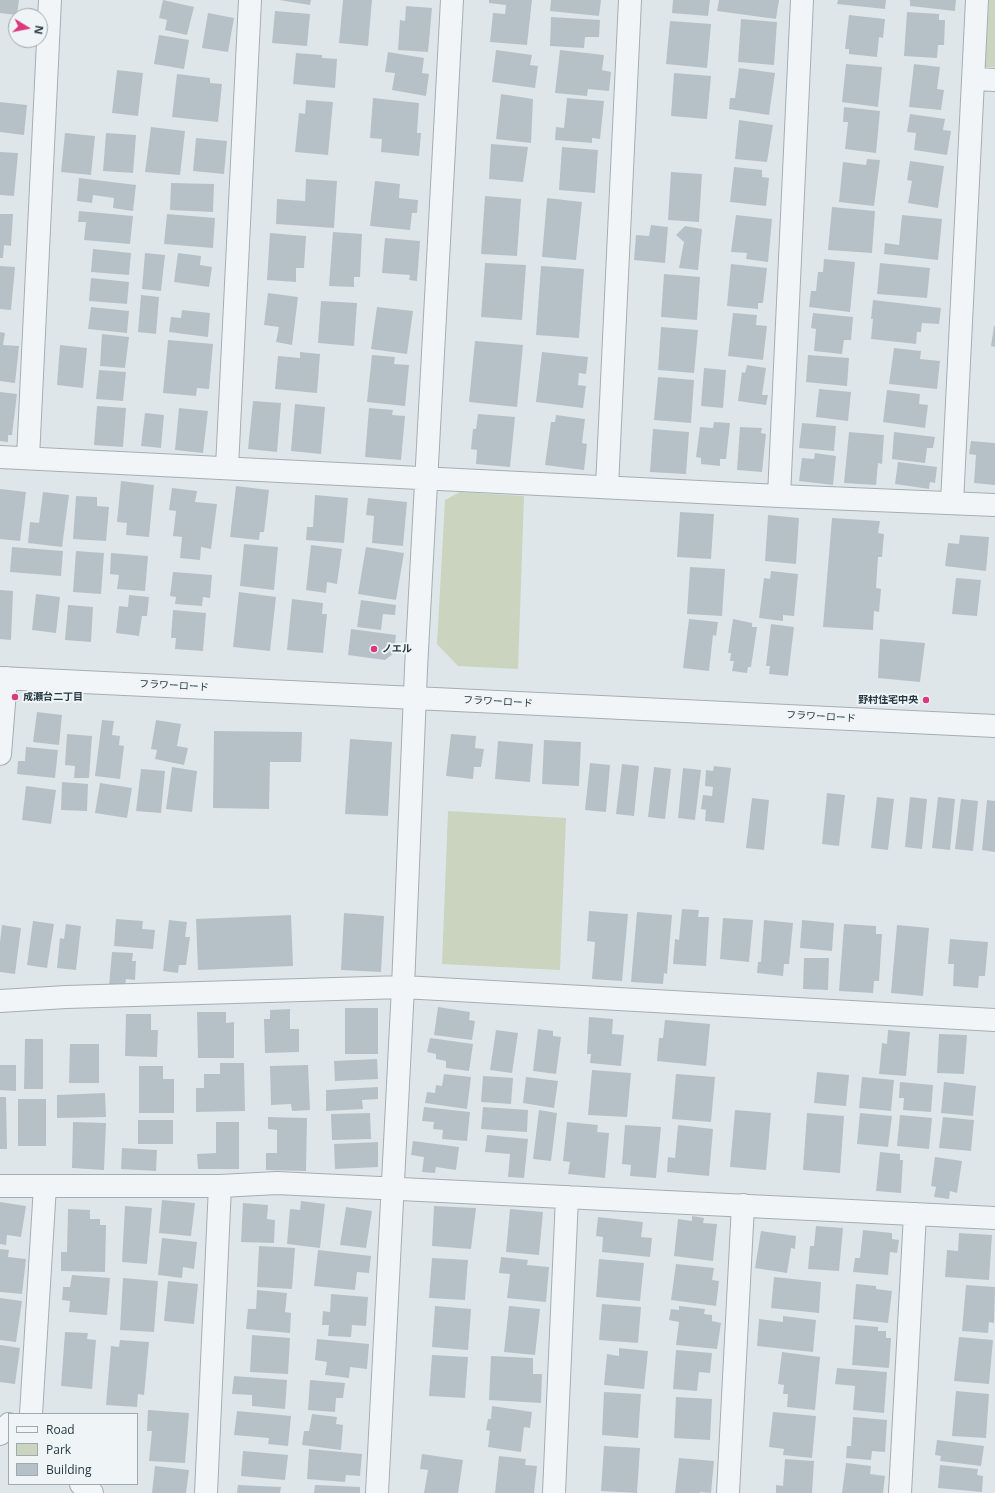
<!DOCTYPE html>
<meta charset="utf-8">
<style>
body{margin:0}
#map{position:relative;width:995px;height:1493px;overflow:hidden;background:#dfe6ea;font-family:"Open Sans",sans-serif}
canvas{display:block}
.legend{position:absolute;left:8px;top:1413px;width:130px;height:72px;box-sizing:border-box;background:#eff4f7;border:1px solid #9fa9af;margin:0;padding:5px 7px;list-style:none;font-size:12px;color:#263842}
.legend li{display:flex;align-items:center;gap:8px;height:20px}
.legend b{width:20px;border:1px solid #9fa9af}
.north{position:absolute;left:8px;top:8px;width:40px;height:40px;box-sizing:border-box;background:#eff4f7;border:1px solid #9fa9af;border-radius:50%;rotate:100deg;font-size:11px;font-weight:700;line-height:16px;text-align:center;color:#263842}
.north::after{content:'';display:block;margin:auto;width:14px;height:18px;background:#da397d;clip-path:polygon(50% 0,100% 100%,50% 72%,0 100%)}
</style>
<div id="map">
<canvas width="995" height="1493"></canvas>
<ul class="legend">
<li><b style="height:5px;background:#f2f5f7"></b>Road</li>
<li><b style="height:11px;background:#cad4bf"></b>Park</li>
<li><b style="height:11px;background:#b6c1c7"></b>Building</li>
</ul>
<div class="north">N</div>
</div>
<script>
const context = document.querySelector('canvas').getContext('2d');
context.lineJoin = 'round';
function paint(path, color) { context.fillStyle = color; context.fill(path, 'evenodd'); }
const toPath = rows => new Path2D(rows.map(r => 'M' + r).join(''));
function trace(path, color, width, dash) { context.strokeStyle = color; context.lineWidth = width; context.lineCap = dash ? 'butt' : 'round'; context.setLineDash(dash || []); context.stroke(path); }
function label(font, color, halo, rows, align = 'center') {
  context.font = font + ' "Open Sans","Noto Sans JP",sans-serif'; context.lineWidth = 4; context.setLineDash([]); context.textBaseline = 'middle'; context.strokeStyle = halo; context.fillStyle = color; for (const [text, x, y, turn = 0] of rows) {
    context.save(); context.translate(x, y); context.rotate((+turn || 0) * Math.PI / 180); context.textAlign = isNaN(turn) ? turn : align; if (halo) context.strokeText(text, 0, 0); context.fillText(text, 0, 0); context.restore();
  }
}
paint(toPath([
 [989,0,995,0,995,67,985,67],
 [460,492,524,496,518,669,458,666,437,644,445,500],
 [448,811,566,818,560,970,442,964]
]), '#cad4bf');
paint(toPath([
 [0,0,19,0,17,15,0,13],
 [163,0,194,7,187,35,165,30,167,20,159,18],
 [279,0,311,0,310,5],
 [343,0,372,0,368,46,339,43],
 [489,0,532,0,527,45,490,42,493,13,505,14,506,5,489,3],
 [551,0,601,0,599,16,550,11],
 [673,0,710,0,708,16,672,13],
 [719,0,779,0,776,19,717,11],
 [838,0,886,0,885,9,837,4],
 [910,0,956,0,955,11,910,6],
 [406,6,432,8,428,52,398,50,400,20,405,21],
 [275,11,310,14,307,46,272,43],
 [907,12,939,14,939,20,945,20,944,45,938,45,937,58,904,56],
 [208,13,234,18,228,52,202,48],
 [849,15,885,19,883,38,879,37,877,57,849,54,849,49,845,49],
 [551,17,600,20,599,37,585,37,584,48,550,46],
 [741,19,777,22,774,65,738,62],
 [670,21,711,24,707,68,666,64],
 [159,35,189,40,184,69,154,64],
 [496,50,532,55,530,65,538,66,535,88,492,82],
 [560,50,604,55,602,70,611,72,609,91,588,89,587,96,555,93],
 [388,52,424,58,422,73,429,74,426,96,392,90,395,73,385,72],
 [296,53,322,55,322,58,337,59,335,88,293,84],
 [846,64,882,67,878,107,842,102],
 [914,64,940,67,937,89,944,90,941,110,909,107],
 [739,68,775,73,769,115,729,109,730,98,735,98],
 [117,70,143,73,138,116,112,113],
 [674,73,711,76,707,119,671,116],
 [177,74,210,78,210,83,222,84,218,122,172,117],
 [501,94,533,99,531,143,496,139],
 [373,98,419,103,417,133,421,133,419,156,381,152,382,139,370,138],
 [567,98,604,101,600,139,592,138,592,143,555,140,556,127,564,128],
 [306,100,333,102,328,155,295,152,299,113,305,114],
 [0,102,27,105,24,135,0,132],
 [844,107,880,111,876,153,845,149,848,122,843,122],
 [910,114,945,119,943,130,951,131,947,155,914,150,916,133,907,132],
 [739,120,773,125,767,162,735,159],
 [151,127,185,131,180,175,145,172],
 [65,133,95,136,91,175,61,172],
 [106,133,136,135,133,173,103,171],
 [196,138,227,141,224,174,193,171],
 [491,144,528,147,523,182,489,179],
 [562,147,598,150,595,193,559,190],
 [0,152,18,153,14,196,0,195],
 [867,159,880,160,874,206,839,202,843,162,866,165],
 [910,161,944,166,938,208,908,203,912,181,907,180],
 [734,167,762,170,762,177,769,178,766,206,730,202],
 [671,172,702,174,699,222,668,220],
 [79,178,136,185,133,211,113,208,114,198,93,195,92,203,77,201],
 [306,179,337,181,334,228,276,224,277,199,305,201],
 [375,181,400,184,399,198,418,200,417,213,412,213,410,230,370,226],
 [171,183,214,184,213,212,170,210],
 [485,196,521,199,517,256,481,254],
 [547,198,582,202,576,260,542,257],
 [832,207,875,211,872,253,828,250],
 [79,211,133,216,130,244,84,240,86,222,78,222],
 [0,214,13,214,11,246,4,245,3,258,0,258],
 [167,214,215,218,213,248,164,244],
 [736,215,772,219,768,262,746,259,747,253,731,252],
 [902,215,942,219,938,260,884,254,885,243,899,245],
 [651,225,668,227,665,263,634,260,636,235,649,236],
 [685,226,702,229,698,270,679,268,684,242,676,235],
 [333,232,362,234,360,277,354,277,354,287,329,286],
 [270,233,306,236,304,268,296,268,296,282,267,280],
 [385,238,420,241,417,281,409,280,410,275,382,273],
 [93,249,131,253,129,275,91,272],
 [145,253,165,255,161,291,142,289],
 [178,253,201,256,200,265,212,267,209,287,174,282],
 [824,259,855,262,850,312,809,307,811,291,816,291,818,272,823,272],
 [485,263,526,265,522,320,481,317],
 [880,263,930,268,927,298,877,294],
 [731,264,767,268,763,303,758,303,758,309,727,306],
 [0,266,15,267,11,310,0,309],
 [541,266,584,269,579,338,536,335],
 [664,274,700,277,697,320,661,317],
 [91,278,129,282,127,304,89,301],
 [268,293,298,297,292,345,276,342,279,327,264,325],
 [141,295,159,297,156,334,138,332],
 [873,300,941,308,939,324,922,323,921,332,917,332,916,344,871,339,873,319,871,319],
 [321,301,357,303,354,346,318,343],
 [91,307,129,311,127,333,88,329],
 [377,307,413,311,407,354,371,349],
 [182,310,210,313,208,337,169,332,171,317,181,318],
 [733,313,757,315,756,325,767,326,763,360,728,356],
 [813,313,853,317,851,340,844,340,842,354,814,351,816,329,811,328],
 [994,326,995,326,995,347,991,346],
 [661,327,698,330,694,373,658,370],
 [0,332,5,333,3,345,19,346,15,383,0,381],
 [102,334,129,337,125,368,100,366],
 [168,340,213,344,209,389,197,388,196,396,163,393],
 [475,341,523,345,517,407,469,402],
 [60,345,87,348,83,388,57,385],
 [894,348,921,351,920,359,940,361,937,389,889,384],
 [300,352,320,354,317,393,275,389,278,356,300,358],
 [542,352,588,357,586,374,579,373,578,385,586,386,583,408,536,402],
 [372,355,395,357,394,364,409,365,405,406,367,402],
 [808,355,849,358,847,386,806,382],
 [747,365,766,368,762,395,768,395,766,405,738,401,742,372,745,373],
 [704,368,726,370,723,408,701,406],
 [99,370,126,372,123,401,96,399],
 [658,377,694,380,691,423,654,420],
 [819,389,851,392,848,421,816,417],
 [887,390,920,394,919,404,928,405,925,428,883,422],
 [0,392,17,394,12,435,8,435,8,442,0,441],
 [253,401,281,403,277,452,248,449],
 [295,404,325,407,321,454,291,451],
 [97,406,126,408,123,447,94,445],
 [179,408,208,411,203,453,175,450],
 [369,408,393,410,392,415,405,416,401,460,365,457],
 [145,413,164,415,161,448,141,446],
 [478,414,515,417,510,467,476,464,477,450,471,449,473,429,476,429],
 [556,415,585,419,582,443,587,444,584,470,545,465,551,422,555,422],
 [714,422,730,423,726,459,720,459,720,466,701,464,701,458,696,457,700,427,713,428],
 [802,423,836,426,834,451,799,448],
 [740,427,762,428,761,433,766,434,762,472,737,470],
 [653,429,689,432,686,474,650,472],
 [849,432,884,435,882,464,878,463,876,485,844,483],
 [894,432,935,437,933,448,927,448,925,463,892,459],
 [971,441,995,443,995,485,974,483,976,455,969,454],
 [815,453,836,456,833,485,799,481,802,458,814,459],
 [898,462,937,467,935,483,930,482,929,489,895,484],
 [121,481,154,485,149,537,126,535,127,523,117,522],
 [236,486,269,490,264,532,260,532,259,540,230,537],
 [172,488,197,491,195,502,217,504,211,549,201,547,200,560,180,558,182,537,173,536,176,511,169,510],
 [0,489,26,492,20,541,0,539],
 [43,492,69,495,62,547,28,543,30,522,39,523],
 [315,495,348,498,344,543,306,540,307,527,313,527],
 [76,496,97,497,97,506,109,507,106,541,73,539],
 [368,498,407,502,403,546,372,543,374,516,366,515],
 [680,512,714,514,711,559,677,557],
 [768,515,799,518,796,564,765,561],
 [832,518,880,521,878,533,884,534,882,557,878,557,876,588,881,589,879,612,874,611,873,630,823,627],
 [960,535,989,537,986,571,945,566,948,543,959,544],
 [244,544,278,547,274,590,240,586],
 [311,545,342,549,337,584,327,582,326,593,306,590],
 [12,547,63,551,61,576,10,572],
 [366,547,404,553,396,600,358,594],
 [76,551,104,553,101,594,73,592],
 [111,553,148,556,145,591,117,589,119,575,110,574],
 [690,567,725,569,722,616,687,614],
 [771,571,798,574,794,616,783,615,783,621,759,618,764,578,770,579],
 [173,572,212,575,210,598,203,597,202,606,175,604,176,597,170,596],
 [956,578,981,580,977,616,952,614],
 [0,590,13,591,11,640,0,639],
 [239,592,276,597,270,651,233,647],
 [36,594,60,597,56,633,32,630],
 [129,595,149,597,147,616,142,616,139,636,116,633,119,606,128,607],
 [292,599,323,603,322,614,327,614,323,653,287,650],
 [361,600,396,605,395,615,383,614,381,630,357,627],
 [68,605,93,607,91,642,65,640],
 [173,610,206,613,203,651,175,649,176,638,171,638],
 [689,619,718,622,716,636,713,635,709,671,683,668],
 [733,619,752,623,752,627,757,627,751,667,748,667,747,673,732,671,734,661,730,661,731,653,728,653],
 [771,624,794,627,788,676,769,674,770,666,766,666],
 [351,629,396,635,394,653,385,660,348,655],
 [880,639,925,643,920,682,878,678],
 [37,712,62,715,59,745,33,742],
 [102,720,114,721,112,735,120,736,119,745,124,746,120,779,95,776],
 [156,720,181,724,177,746,188,748,184,765,155,759,157,750,151,749],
 [214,731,302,732,301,762,270,762,269,809,213,808],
 [67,734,92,736,89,778,74,778,75,766,65,765],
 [451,734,476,736,475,748,484,749,481,767,474,767,473,779,446,776],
 [350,739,392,742,388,816,345,814],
 [544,740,581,742,579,786,542,784],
 [498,741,533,744,530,782,495,779],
 [26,747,58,750,55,778,17,774,18,761,25,761],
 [590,763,610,765,606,812,585,810],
 [622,764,639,766,634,816,616,814],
 [714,766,731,768,724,823,705,821,706,810,701,809,703,795,712,796,713,787,705,786,706,770,713,771],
 [172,767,197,771,192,812,166,809],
 [654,767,671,769,665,819,648,817],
 [683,768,701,770,695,820,678,818],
 [141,769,165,771,161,813,136,811],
 [62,782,88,784,87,811,61,810],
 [100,783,132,788,127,818,95,813],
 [26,786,56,790,51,824,22,820],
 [827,793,845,795,839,846,822,844],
 [877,797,894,799,888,850,871,848],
 [910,797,927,799,922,849,905,847],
 [938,797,955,799,950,850,932,848],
 [752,798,769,800,764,850,746,848],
 [961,799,978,801,973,851,955,849],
 [987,800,995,801,995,852,982,850],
 [682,909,699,910,698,917,709,917,706,966,673,964,675,939,679,940],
 [589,911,628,914,622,981,592,979,595,942,587,941],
 [637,912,672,915,667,974,664,973,663,984,631,982],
 [344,913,384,916,381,972,341,970],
 [291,915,293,966,198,970,196,919],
 [723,918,753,920,749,962,720,959],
 [116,919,143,921,142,929,155,930,153,949,114,946],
 [169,920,187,922,185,937,190,937,186,965,179,965,178,973,163,971],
 [764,920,793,923,789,964,784,964,783,976,757,973,758,962,761,962],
 [802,920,834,923,832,951,800,948],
 [33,921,54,924,47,968,27,965],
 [66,924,81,926,76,970,57,968,60,938,64,939],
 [844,924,876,926,876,934,882,934,879,981,874,981,873,993,839,991],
 [2,925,21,928,15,974,0,972,0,942],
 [897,925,929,928,923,996,891,993],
 [950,939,988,942,985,976,979,976,978,988,953,986,954,964,948,964],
 [112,952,133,953,132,961,136,961,135,980,126,979,125,987,109,986],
 [804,958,829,958,828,990,803,989],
 [438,1007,470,1012,469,1020,475,1021,472,1040,434,1035],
 [345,1008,378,1008,378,1054,345,1054],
 [290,1009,290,1029,299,1029,299,1052,265,1053,264,1019,270,1019,270,1010],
 [197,1012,226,1012,226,1023,234,1022,234,1058,198,1058],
 [126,1014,151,1014,151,1030,158,1030,157,1057,125,1056],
 [589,1017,613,1019,612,1034,624,1035,621,1066,590,1063,591,1054,587,1054],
 [665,1020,710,1024,706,1066,657,1061,659,1038,663,1038],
 [538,1029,553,1031,553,1036,561,1037,556,1074,533,1071],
 [496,1030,518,1033,512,1073,490,1070],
 [888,1030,910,1032,906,1076,879,1074,882,1043,887,1044],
 [939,1034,967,1035,964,1074,937,1073],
 [430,1038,473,1044,469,1071,446,1068,446,1061,436,1059,436,1054,427,1052],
 [25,1039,43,1039,43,1089,24,1089],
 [70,1044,99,1044,99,1083,69,1083],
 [377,1059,378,1079,335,1081,334,1061],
 [220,1063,244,1063,245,1111,196,1112,196,1088,204,1088,204,1074,220,1074],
 [0,1065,16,1065,16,1091,0,1090],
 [308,1065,310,1110,292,1111,291,1104,271,1105,270,1066],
 [139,1066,163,1066,163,1079,174,1079,174,1113,139,1113],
 [592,1070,631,1073,627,1117,588,1115],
 [817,1072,849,1075,846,1106,814,1103],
 [444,1074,471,1077,467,1109,425,1103,427,1092,435,1093,436,1085,442,1086],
 [676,1074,715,1077,711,1122,672,1119],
 [483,1076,513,1078,511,1104,481,1102],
 [526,1077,558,1081,554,1108,523,1103],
 [862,1077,894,1080,891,1111,859,1108],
 [900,1082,933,1085,931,1112,903,1110,904,1098,899,1098],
 [944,1082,976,1086,973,1116,941,1113],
 [378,1087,378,1099,362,1100,363,1109,326,1111,326,1090],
 [105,1093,106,1117,57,1118,57,1095],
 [0,1097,6,1097,7,1149,0,1149],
 [18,1099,46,1099,46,1146,18,1146],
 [424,1107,470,1112,467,1141,442,1139,443,1130,433,1129,434,1122,422,1121],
 [483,1107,528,1110,527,1132,481,1129],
 [539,1110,557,1113,551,1161,533,1159],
 [735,1110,771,1113,766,1170,730,1167],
 [370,1113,371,1139,332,1140,331,1114],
 [807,1113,844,1116,840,1173,803,1170],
 [860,1113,892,1116,888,1147,857,1144],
 [900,1115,932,1118,929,1149,897,1146],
 [268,1117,307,1118,306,1171,266,1170,266,1153,277,1153,277,1130,268,1129],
 [943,1117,974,1120,971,1151,939,1148],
 [138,1120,173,1120,173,1144,138,1144],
 [73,1122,106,1123,104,1170,72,1168],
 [216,1122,239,1122,239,1169,198,1169,197,1154,216,1153],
 [567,1122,598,1125,597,1132,609,1133,605,1178,568,1174,570,1162,563,1161],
 [625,1125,661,1127,656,1178,630,1176,631,1165,622,1164],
 [678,1125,713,1129,709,1176,667,1172,668,1157,675,1158],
 [487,1135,528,1139,524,1178,508,1177,510,1154,485,1152],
 [413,1141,459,1147,456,1170,436,1167,435,1173,422,1172,424,1157,411,1155],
 [378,1142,378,1167,335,1169,334,1144],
 [122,1148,157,1150,156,1171,121,1169],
 [880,1152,900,1154,900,1160,903,1160,901,1193,876,1191],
 [935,1157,962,1161,957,1193,950,1191,949,1199,934,1197,936,1187,931,1186],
 [162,1200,195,1203,191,1236,159,1233],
 [301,1201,325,1204,320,1248,287,1244,290,1209,300,1210],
 [0,1202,26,1206,21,1237,7,1235,6,1245,0,1244],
 [243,1203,268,1205,267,1219,275,1220,274,1243,241,1242],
 [125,1206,152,1208,147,1264,122,1262],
 [434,1206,476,1208,471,1249,432,1246],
 [346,1207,372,1211,366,1248,340,1245],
 [68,1209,90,1210,90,1219,100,1219,100,1225,106,1225,105,1272,61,1271,61,1252,67,1252],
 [510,1209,543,1212,539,1255,506,1252],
 [692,1216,704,1218,703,1223,717,1224,713,1261,674,1256,678,1219,692,1221],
 [598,1217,643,1222,641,1237,652,1238,650,1257,602,1252,603,1237,596,1236],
 [816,1226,843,1228,839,1271,808,1269,810,1246,814,1246],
 [863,1230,892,1233,892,1239,899,1240,897,1253,890,1252,888,1275,853,1272,855,1258,860,1258],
 [761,1231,796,1236,795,1249,791,1248,787,1273,755,1268],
 [959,1233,992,1235,989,1280,945,1277,947,1250,958,1251],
 [162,1238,197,1242,194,1269,183,1267,182,1278,158,1275],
 [259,1246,295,1248,292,1289,257,1287],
 [0,1249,9,1250,8,1257,26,1259,22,1294,0,1292],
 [318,1250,371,1256,369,1273,357,1272,355,1290,314,1286],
 [501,1257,528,1260,527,1265,549,1267,546,1302,507,1298,510,1274,499,1273],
 [432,1258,468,1260,465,1300,429,1298],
 [599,1259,644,1263,640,1301,596,1297],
 [676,1264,714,1268,712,1280,719,1281,716,1306,671,1300],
 [72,1275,110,1278,107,1315,69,1312,70,1301,62,1300,63,1287,70,1287],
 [774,1277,821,1282,819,1313,771,1308],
 [123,1278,158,1281,154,1332,120,1330],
 [168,1281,198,1284,194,1324,164,1321],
 [856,1284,876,1286,876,1289,892,1291,888,1323,853,1319],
 [966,1285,995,1287,994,1323,989,1322,988,1333,962,1331],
 [257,1290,287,1293,285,1312,291,1313,290,1333,246,1329,248,1309,256,1309],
 [331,1294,368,1297,366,1326,352,1325,351,1337,328,1336,329,1325,322,1325,323,1311,330,1312],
 [0,1298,22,1301,16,1342,0,1340],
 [602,1304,641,1307,638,1343,599,1340],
 [435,1306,471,1309,468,1350,432,1347],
 [509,1306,540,1309,535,1355,504,1352],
 [679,1306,705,1309,704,1314,712,1315,712,1321,721,1323,717,1349,676,1345,679,1322,669,1320,671,1309,679,1310],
 [783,1316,816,1320,813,1352,757,1346,759,1319,783,1322],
 [855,1325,878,1327,878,1331,886,1331,886,1338,891,1338,889,1368,852,1365],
 [65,1332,88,1333,87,1339,96,1340,92,1389,61,1386],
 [252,1335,290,1338,288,1374,250,1372],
 [959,1337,993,1340,989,1384,954,1381],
 [317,1339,369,1344,367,1369,350,1367,349,1378,325,1375,327,1362,315,1360],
 [120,1340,149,1342,144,1395,138,1394,137,1407,106,1405,111,1346,119,1347],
 [0,1345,20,1348,15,1384,0,1382],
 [619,1348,648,1351,644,1389,604,1385,607,1354,619,1356],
 [676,1350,712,1353,710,1373,699,1372,697,1391,673,1389],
 [782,1352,820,1357,815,1410,787,1407,788,1394,783,1394,784,1385,778,1384],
 [432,1355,468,1357,465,1398,429,1396],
 [491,1356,533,1358,533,1374,542,1374,541,1403,489,1400],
 [837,1368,887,1372,884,1413,853,1410,855,1386,835,1384],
 [234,1376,287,1380,285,1409,252,1406,252,1395,232,1394],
 [310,1380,345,1383,343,1398,336,1398,335,1412,308,1410],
 [956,1391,989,1394,986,1438,952,1436],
 [604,1392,641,1394,638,1438,602,1435],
 [676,1397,712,1399,710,1440,674,1438],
 [492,1406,532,1412,530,1428,524,1427,521,1452,488,1447,490,1431,486,1430,488,1419,491,1419],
 [148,1410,189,1413,185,1463,149,1461,152,1431,147,1431],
 [237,1411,291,1416,288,1446,268,1444,269,1438,234,1435],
 [773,1412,816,1416,812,1458,783,1455,784,1449,769,1447],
 [312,1414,337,1417,336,1424,343,1425,341,1450,302,1445,304,1431,309,1431],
 [853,1417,887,1420,885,1452,872,1451,871,1460,846,1458,847,1446,851,1446],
 [937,1440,984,1446,981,1466,940,1461,941,1456,935,1455],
 [604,1446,640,1448,637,1493,601,1491],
 [309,1449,362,1454,360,1476,346,1475,345,1482,307,1479],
 [243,1451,288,1455,285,1480,241,1476],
 [422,1454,463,1460,458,1493,424,1493,428,1470,420,1469],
 [499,1456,526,1459,525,1465,537,1466,534,1493,495,1493],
 [679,1458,714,1461,711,1493,700,1492,700,1493,675,1493],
 [785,1459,814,1461,812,1493,776,1493,776,1485,783,1486],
 [846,1463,871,1466,870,1474,885,1476,883,1493,842,1493],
 [940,1465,978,1469,977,1475,983,1476,982,1492,938,1488],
 [155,1466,189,1470,186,1493,152,1493],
 [238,1485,281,1487,280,1493,237,1493],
 [315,1485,360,1487,360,1493,314,1493]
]), '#b6c1c7');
const minor = toPath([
 [974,79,995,80],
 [0,457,779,496,995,505],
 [28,458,50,0],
 [227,467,250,0],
 [607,487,630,0],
 [779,496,802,0],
 [952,503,977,0],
 [0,678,995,726],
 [0,754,6,678],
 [0,1001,66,997,403,987,995,1020],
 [0,1186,220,1186,277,1183,995,1218],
 [31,1414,45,1186],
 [0,1434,9,1424],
 [81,1484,92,1493],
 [206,1493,220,1186],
 [377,1493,403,987,416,669,452,0],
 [554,1493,567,1197],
 [728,1493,743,1205],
 [900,1493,915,1214]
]);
trace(minor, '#a4aeb4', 24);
trace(minor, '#f2f5f7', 22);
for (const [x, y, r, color] of [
 [374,649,4,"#da397d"],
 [15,697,4,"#da397d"],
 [926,700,4,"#da397d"]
]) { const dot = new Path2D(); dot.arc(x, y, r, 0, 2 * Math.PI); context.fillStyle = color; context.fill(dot); trace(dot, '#eff4f7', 1.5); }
label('bold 10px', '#263842', '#eff4f7', [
 ["ノエル",382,649],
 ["成瀬台二丁目",23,697],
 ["野村住宅中央",918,700,"right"]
], 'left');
label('10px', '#263842', '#eff4f7', [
 ["フラワーロード",174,686,3],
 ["フラワーロード",498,702,3],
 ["フラワーロード",821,717,3]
]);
</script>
